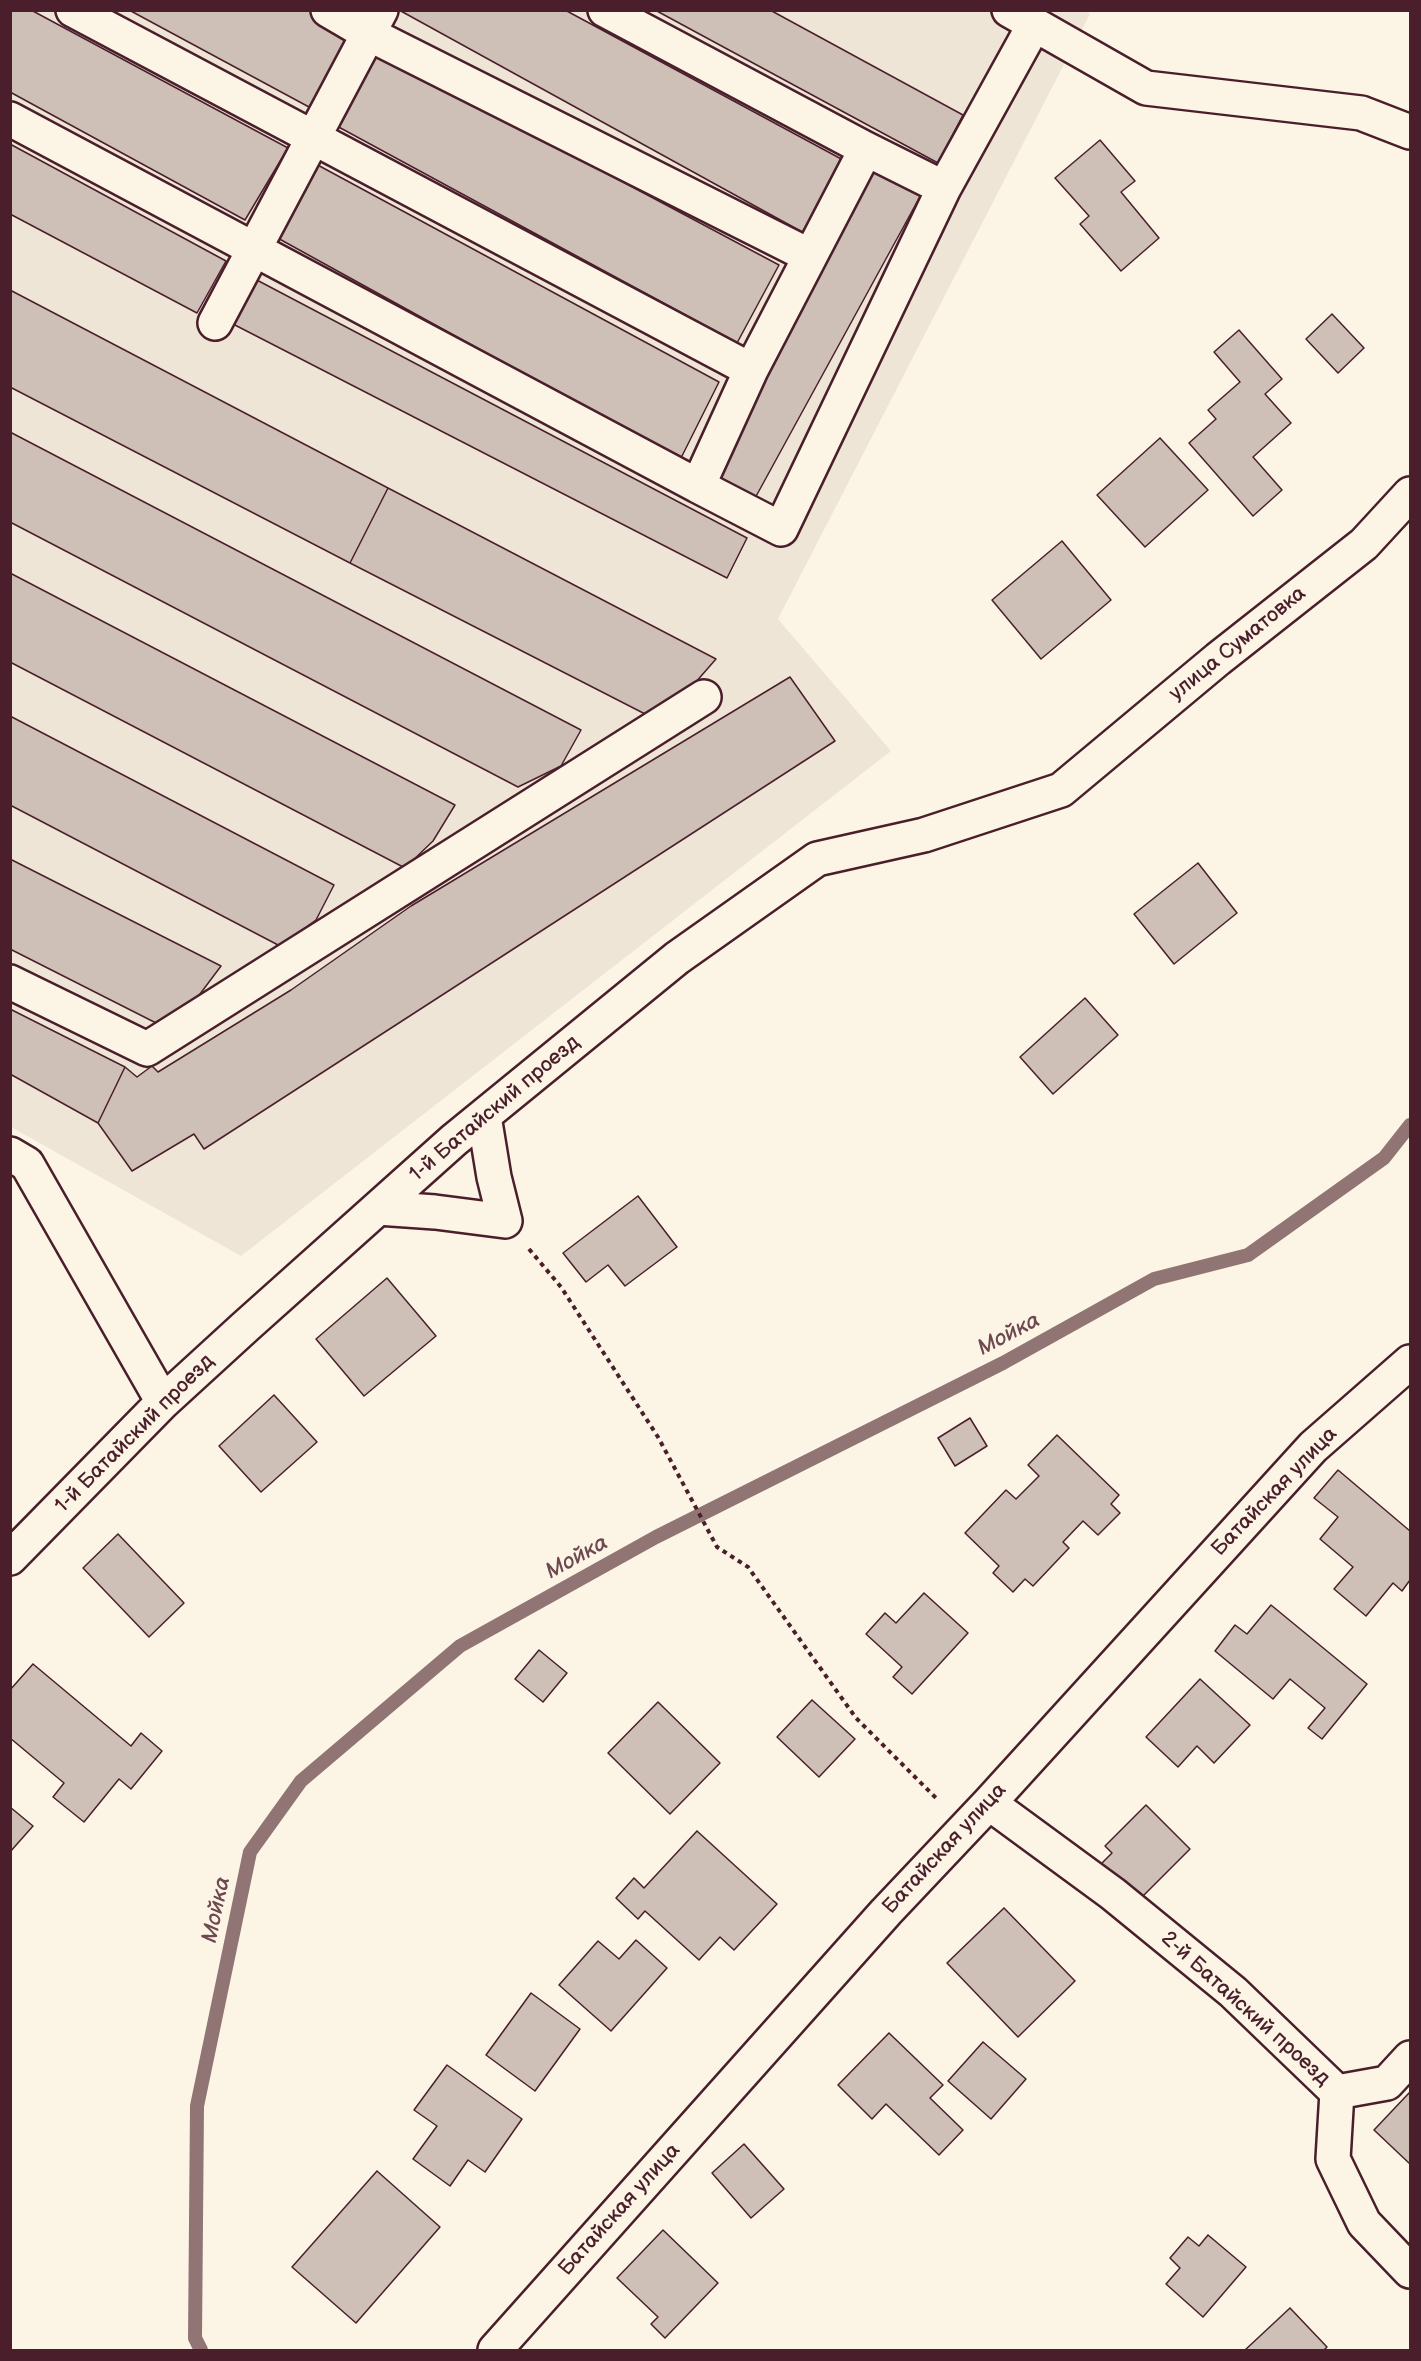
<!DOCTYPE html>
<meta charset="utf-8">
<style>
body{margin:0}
#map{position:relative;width:1421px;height:2361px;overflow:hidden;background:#fcf5e5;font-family:"Balsamiq Sans",sans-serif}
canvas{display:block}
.frame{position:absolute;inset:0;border:12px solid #4a1f2b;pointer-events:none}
</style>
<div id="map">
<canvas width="1421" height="2361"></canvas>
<div class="frame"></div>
</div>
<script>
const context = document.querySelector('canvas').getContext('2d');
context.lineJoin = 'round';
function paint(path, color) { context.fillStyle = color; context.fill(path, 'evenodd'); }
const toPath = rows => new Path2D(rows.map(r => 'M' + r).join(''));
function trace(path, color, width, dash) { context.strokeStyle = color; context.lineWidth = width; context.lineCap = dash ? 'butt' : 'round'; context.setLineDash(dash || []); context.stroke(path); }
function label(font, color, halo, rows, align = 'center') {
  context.font = font + ' "Balsamiq Sans",sans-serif'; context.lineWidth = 4.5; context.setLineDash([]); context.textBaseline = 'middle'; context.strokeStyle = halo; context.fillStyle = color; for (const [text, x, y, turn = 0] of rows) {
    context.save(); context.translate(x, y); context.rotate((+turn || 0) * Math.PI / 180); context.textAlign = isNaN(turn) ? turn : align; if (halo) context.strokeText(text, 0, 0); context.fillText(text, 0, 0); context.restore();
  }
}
paint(toPath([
 [1085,10,1090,14,778,619,891,751,241,1256,11,1127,11,11]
]), '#eee5d7');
trace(toPath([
 [201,2350,195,2338,197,2106,250,1852,301,1781,460,1646,656,1537,1003,1363,1154,1279,1248,1255,1384,1158,1410,1125]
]), '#917474', 14);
const building = toPath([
 [10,10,31,10,288,148,245,220,10,92,10,10],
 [129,10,324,10,355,27,309,107,129,10],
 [399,10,565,10,845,161,804,233,399,10],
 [655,10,770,10,963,115,938,163,655,10],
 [375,50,779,265,737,343,335,125,375,50],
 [1100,140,1135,181,1121,192,1159,238,1121,271,1080,224,1089,216,1055,178,1100,140],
 [10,144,226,261,197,313,10,214,10,144],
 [314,163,719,382,680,460,274,236,314,163],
 [871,170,922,193,754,500,705,470,871,170],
 [253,278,747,538,727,578,231,323,253,278],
 [10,290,388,488,350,563,10,387,10,290],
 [1332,314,1364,348,1338,373,1306,339,1332,314],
 [1239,330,1282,379,1265,394,1291,423,1253,457,1282,490,1253,516,1189,443,1216,419,1208,410,1240,382,1214,352,1239,330],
 [10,432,581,730,561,766,518,787,10,522,10,432],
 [1160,438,1208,490,1145,547,1097,495,1160,438],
 [388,488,716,659,695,683,649,716,350,563,388,488],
 [1062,541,1111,600,1041,659,992,600,1062,541],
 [10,573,455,805,433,841,405,868,10,662,10,573],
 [790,677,835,741,204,1149,194,1134,132,1171,98,1123,125,1067,137,1077,152,1066,158,1072,291,990,411,906,790,677],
 [10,716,334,885,316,920,280,946,10,805,10,716],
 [10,859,221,966,197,998,162,1026,10,949,10,859],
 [1198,863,1237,913,1174,964,1134,914,1198,863],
 [1085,998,1118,1035,1053,1094,1020,1057,1085,998],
 [10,1009,125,1067,98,1123,10,1074,10,1009],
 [638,1196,677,1247,625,1286,608,1265,586,1282,563,1253,638,1196],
 [387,1278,436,1336,364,1396,316,1339,387,1278],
 [274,1395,317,1442,261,1492,219,1446,274,1395],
 [970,1418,987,1446,955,1466,938,1438,970,1418],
 [1057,1435,1119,1495,1111,1504,1120,1513,1098,1535,1083,1521,1063,1542,1069,1548,1033,1586,1025,1579,1013,1592,993,1573,999,1566,965,1533,1006,1490,1016,1499,1039,1476,1028,1465,1057,1435],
 [1338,1470,1410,1531,1410,1580,1402,1591,1393,1583,1366,1616,1334,1589,1353,1567,1320,1539,1338,1517,1314,1498,1338,1470],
 [118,1534,184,1603,149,1637,83,1568,118,1534],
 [924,1593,968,1633,912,1694,893,1677,902,1667,866,1634,885,1613,896,1623,924,1593],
 [1271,1605,1367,1684,1322,1739,1308,1728,1325,1708,1290,1679,1273,1699,1215,1651,1235,1625,1247,1634,1271,1605],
 [539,1650,567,1673,543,1702,515,1679,539,1650],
 [33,1664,131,1746,141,1733,162,1751,131,1789,119,1779,84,1822,53,1797,64,1783,10,1738,10,1690,33,1664],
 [1200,1679,1250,1725,1214,1763,1197,1746,1178,1767,1146,1737,1200,1679],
 [812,1700,855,1739,819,1777,777,1737,812,1700],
 [658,1702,720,1763,670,1814,608,1753,658,1702],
 [1146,1805,1190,1849,1135,1904,1098,1867,1112,1853,1105,1846,1146,1805],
 [10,1807,33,1826,10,1852,10,1807],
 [697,1831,777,1904,734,1950,720,1937,699,1960,645,1911,638,1919,616,1898,634,1878,644,1888,697,1831],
 [1004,1908,1075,1981,1018,2037,947,1963,1004,1908],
 [636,1940,667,1968,611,2031,559,1985,598,1941,619,1959,636,1940],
 [531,1993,580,2029,535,2091,486,2055,531,1993],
 [889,2033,943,2085,930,2098,963,2130,939,2155,886,2104,872,2119,838,2085,889,2033],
 [983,2042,1026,2079,991,2119,948,2081,983,2042],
 [447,2065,522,2119,485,2172,468,2160,450,2186,413,2159,437,2126,414,2110,447,2065],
 [1409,2093,1410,2095,1410,2164,1374,2130,1409,2093],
 [744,2144,784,2189,751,2218,712,2173,744,2144],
 [377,2171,440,2227,356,2323,292,2267,377,2171],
 [663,2230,718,2283,665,2338,651,2324,658,2317,617,2278,663,2230],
 [1208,2235,1246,2267,1203,2317,1166,2284,1180,2268,1170,2258,1188,2237,1199,2246,1208,2235],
 [1290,2308,1327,2347,1324,2350,1245,2350,1290,2308]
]);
paint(building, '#cfc0b7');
trace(building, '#4a1f2b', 1.5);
const minor = toPath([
 [73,10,751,370],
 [328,10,369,34,810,256],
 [605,10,866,149,944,188],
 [1009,10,1146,88,1361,113,1410,132],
 [10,119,698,486,751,370,866,149],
 [215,323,381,10],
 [698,486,781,529,944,188,1034,25],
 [10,982,147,1049,704,697],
 [10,1154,27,1164,163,1402],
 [378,1208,435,1212,505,1221,494,1177,484,1116],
 [10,1558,163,1402,245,1327,454,1140,677,958,817,859,924,835,1061,790,1218,659,1364,544,1410,494],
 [989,1803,1113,1894,1233,1992,1337,2092,1333,2159,1364,2223,1410,2271],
 [1337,2092,1387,2083,1410,2058],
 [495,2350,886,1912,989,1803,1313,1447,1410,1362]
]);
trace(minor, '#4a1f2b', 38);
trace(toPath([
 [529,1249,561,1287,658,1437,717,1547,748,1567,856,1718,938,1800]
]), '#4a1f2b', 4, [4.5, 4.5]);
trace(minor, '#fcf5e5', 33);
label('21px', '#4a1f2b', '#fcf5e5', [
 ["улица Суматовка",1238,644,-39],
 ["1-й Батайский проезд",495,1109,-40],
 ["1-й Батайский проезд",135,1434,-45],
 ["Батайская улица",1275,1492,-46],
 ["Батайская улица",945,1849,-47],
 ["2-й Батайский проезд",1245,2009,42],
 ["Батайская улица",620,2210,-48]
]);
label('italic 22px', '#6d4950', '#fcf5e5', [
 ["Мойка",1009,1335,-28],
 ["Мойка",577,1558,-29],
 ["Мойка",217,1910,-78]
]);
</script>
